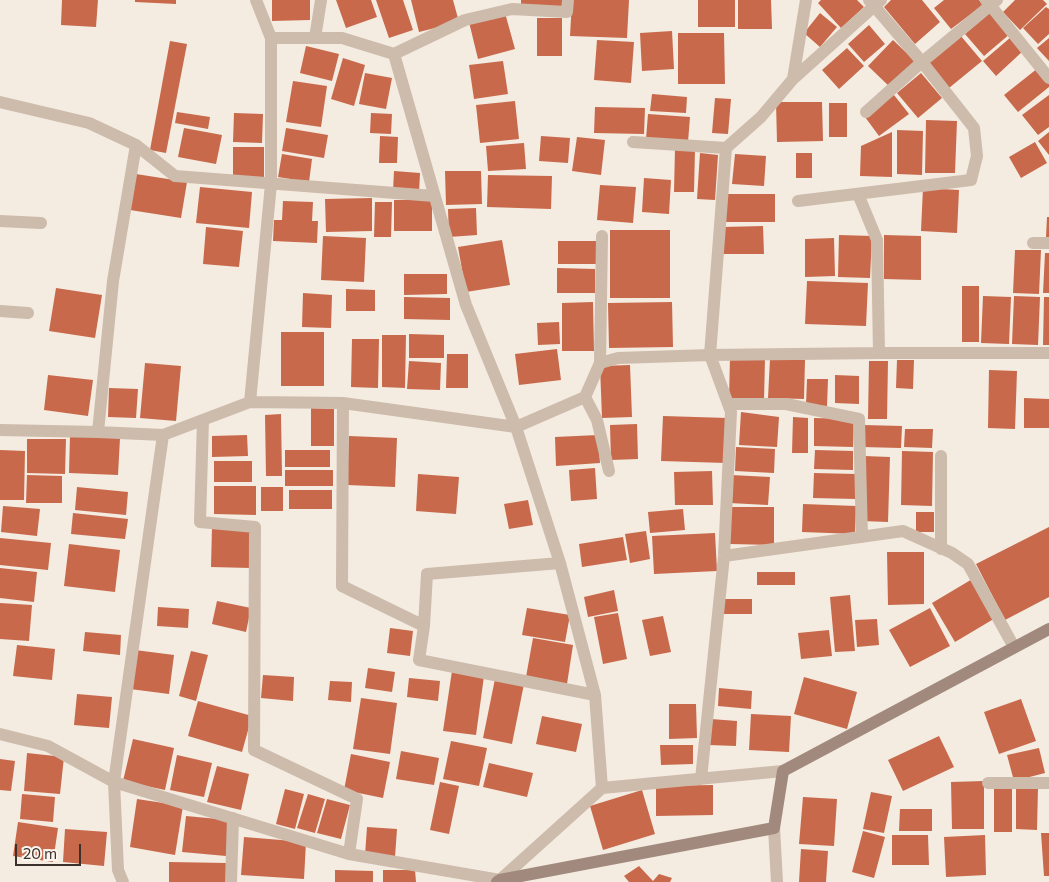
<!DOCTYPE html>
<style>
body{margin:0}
#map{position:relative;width:1049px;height:882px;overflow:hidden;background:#f4ebe1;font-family:Commissioner,sans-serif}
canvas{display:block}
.scale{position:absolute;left:15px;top:844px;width:66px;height:22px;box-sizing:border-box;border:2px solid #3b302b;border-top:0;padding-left:6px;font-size:15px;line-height:18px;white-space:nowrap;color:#3b302b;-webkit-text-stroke:4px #fbf5ee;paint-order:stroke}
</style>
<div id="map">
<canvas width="1049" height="882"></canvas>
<div class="scale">20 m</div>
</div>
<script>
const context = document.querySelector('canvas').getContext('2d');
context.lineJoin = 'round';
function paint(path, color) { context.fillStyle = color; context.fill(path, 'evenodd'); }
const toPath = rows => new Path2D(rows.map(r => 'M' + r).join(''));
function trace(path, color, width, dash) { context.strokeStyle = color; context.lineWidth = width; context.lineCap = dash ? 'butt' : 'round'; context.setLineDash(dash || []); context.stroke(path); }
paint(toPath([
 [62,0,98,0,96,27,61,25],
 [135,0,176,0,176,4,135,2],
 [272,0,310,0,310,20,272,21],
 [336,0,371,0,377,17,346,28],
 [376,0,403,0,413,30,389,38],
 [411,0,453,0,459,22,419,32],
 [521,0,565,0,565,6,521,6],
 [572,0,629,0,627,38,570,36],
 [698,0,735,0,735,27,698,27],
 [738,0,771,0,772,29,738,29],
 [821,0,857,0,864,7,841,28,818,3],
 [891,0,922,0,940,22,915,44,884,7],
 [944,0,979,0,983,5,951,29,934,8],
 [1015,0,1043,0,1047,4,1020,30,1003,12],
 [1046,7,1049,9,1049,34,1038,44,1023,28],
 [992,11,1011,33,984,56,965,34],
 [505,13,515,49,478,59,469,22],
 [820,13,837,27,820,47,804,33],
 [537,18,562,18,562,56,537,56],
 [869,25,885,44,864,62,848,44],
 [672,31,674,69,642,71,640,33],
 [678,33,724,33,725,84,678,84],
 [960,35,982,61,949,88,928,62],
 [1011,37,1023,51,996,76,983,61],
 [1049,38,1049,61,1037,48],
 [597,40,634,42,631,83,594,80],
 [893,40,916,62,891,88,868,66],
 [170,41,187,44,166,153,150,150],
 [306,46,339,54,332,81,300,73],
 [847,48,864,66,839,89,822,70],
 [343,58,365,65,354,106,331,99],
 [503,61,508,94,474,99,469,65],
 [1038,68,1049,82,1049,87,1018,112,1004,95],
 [365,73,392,78,386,109,359,104],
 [921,73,942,98,918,118,897,93],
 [293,81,327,86,321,127,286,122],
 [652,94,687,97,686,113,650,111],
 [894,95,909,114,879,136,865,117],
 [1049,95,1049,127,1038,135,1022,115],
 [715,98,731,99,728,134,712,133],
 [515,101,519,139,480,143,476,105],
 [776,102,822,102,823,141,777,142],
 [829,103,847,103,847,137,829,137],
 [595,107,645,108,644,134,594,133],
 [177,112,210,117,208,129,175,123],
 [234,113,263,114,262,143,233,142],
 [371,113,392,114,391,134,370,133],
 [648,114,690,117,688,142,646,139],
 [926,120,957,121,955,173,925,173],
 [184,128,222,135,216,164,178,157],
 [286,128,328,135,324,158,282,151],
 [897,130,923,131,922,175,897,174],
 [892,132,892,177,860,176,861,146],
 [1049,132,1049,155,1038,141],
 [380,136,398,137,397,163,379,163],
 [541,136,570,138,568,163,539,161],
 [577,137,605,140,601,175,572,171],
 [1035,142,1047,163,1021,178,1009,157],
 [524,143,526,169,488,171,486,146],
 [233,147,264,147,264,179,233,179],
 [675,148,695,149,694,192,674,192],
 [700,153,718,155,715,200,697,199],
 [796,153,812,153,812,178,796,178],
 [282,154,312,159,309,182,278,177],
 [735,154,766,156,764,186,732,184],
 [394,171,420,173,419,193,393,191],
 [445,171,481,171,482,204,446,205],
 [136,174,187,182,181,218,130,210],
 [488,175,552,176,551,209,487,207],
 [644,178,671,180,669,214,642,212],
 [600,185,636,187,633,223,597,220],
 [200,187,252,192,249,228,196,223],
 [923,188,959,190,957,233,921,231],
 [726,194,775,194,775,222,726,222],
 [372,198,372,231,326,232,325,199],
 [394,200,432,200,432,231,394,231],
 [283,201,313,202,312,221,318,221,317,243,273,241,274,220,282,220],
 [375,202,392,202,391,237,374,237],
 [476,208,477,235,449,237,448,209],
 [1047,217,1049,217,1049,237,1046,237],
 [763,226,764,254,723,254,723,227],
 [206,227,243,231,239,267,203,264],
 [610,230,670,230,670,298,610,298],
 [839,235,872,236,870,278,838,277],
 [884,235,921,236,921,280,884,279],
 [323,236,366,238,364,282,321,280],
 [834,238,835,276,805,277,805,239],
 [502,240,510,285,466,292,458,247],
 [558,241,598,241,597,264,558,264],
 [1015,250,1041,250,1039,294,1013,293],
 [1045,253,1049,253,1049,293,1043,293],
 [557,268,595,269,595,293,557,293],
 [404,274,447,274,447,294,404,295],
 [807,281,868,283,866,326,805,324],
 [962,286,979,286,979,342,962,342],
 [56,288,102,295,95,338,49,331],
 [346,289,375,290,375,311,346,311],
 [303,293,332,295,331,328,302,327],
 [983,296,1011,297,1009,344,981,343],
 [1014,296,1040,297,1038,345,1012,344],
 [404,297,450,298,450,320,404,319],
 [1044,297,1049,297,1049,345,1043,345],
 [593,302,594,351,562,351,562,303],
 [672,302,673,347,609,348,608,303],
 [559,322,560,344,538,345,537,323],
 [281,332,324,332,324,386,281,386],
 [409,334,444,335,444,358,409,358],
 [382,335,406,335,405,388,382,387],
 [352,339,379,339,378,388,351,387],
 [557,349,561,380,519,385,515,354],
 [447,354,468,354,468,388,446,388],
 [730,357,765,358,764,401,729,400],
 [770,359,805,360,804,399,768,398],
 [897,360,914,360,913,389,896,388],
 [409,361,441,363,440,390,407,389],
 [869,361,888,361,887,419,868,419],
 [145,363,181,366,176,421,140,418],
 [630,365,632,417,602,418,600,366],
 [989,370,1017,371,1015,429,988,428],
 [48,375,93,380,88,416,44,410],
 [835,375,859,376,859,404,835,403],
 [807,379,828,379,827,406,806,405],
 [109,388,138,389,136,418,108,417],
 [1024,398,1049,399,1049,428,1024,428],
 [311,408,334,409,334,446,311,446],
 [741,412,779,417,777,447,739,445],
 [281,414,282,476,266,476,265,415],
 [663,416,728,418,726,463,661,461],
 [793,417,808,418,808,453,792,453],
 [814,418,854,419,853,447,814,446],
 [637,424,638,459,611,460,610,425],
 [863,425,902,426,901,448,862,447],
 [905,429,933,429,932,448,904,447],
 [70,435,120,438,118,475,69,473],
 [247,435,248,456,212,457,212,436],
 [598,435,600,463,556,466,555,437],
 [349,436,397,438,395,487,347,485],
 [27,439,66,439,65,474,27,473],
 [736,447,775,449,774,473,735,471],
 [0,450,25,451,24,500,0,500],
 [285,450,330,450,330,467,285,467],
 [815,450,853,451,853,470,814,469],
 [902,451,933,452,932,506,901,505],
 [864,456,890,457,888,522,862,521],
 [214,461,252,461,252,482,214,482],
 [595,468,597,499,571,501,569,470],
 [285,470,333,470,333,486,285,486],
 [712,471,713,505,675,505,674,472],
 [814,473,856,474,856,499,813,498],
 [418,474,459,477,456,514,416,511],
 [27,475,62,476,62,503,26,503],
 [731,475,770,477,768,505,729,503],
 [214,486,256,486,256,515,214,514],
 [77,487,128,492,126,515,75,510],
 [261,487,283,487,283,511,261,511],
 [289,490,332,490,332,509,289,509],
 [528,500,533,525,509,529,504,504],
 [803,504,856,506,855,534,802,532],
 [3,506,40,509,37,536,1,532],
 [730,507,774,507,774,545,730,544],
 [683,509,685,530,650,533,648,512],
 [916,512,934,512,934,532,916,532],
 [73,513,128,519,125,539,71,534],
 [212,527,251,528,250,568,211,567],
 [1049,527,1049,597,1005,620,976,564],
 [646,531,650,559,630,563,625,534],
 [715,533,717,571,654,574,652,536],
 [623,537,627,560,582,567,579,544],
 [0,538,51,543,48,570,0,565],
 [69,544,120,550,115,592,64,586],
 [887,552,924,552,924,604,888,605],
 [0,568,37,572,34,602,0,598],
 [757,572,795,572,795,585,757,585],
 [974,578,997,617,955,642,932,603],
 [614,590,618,611,588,617,584,597],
 [850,595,855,651,835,652,830,597],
 [723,599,752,599,752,614,723,614],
 [217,601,251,608,246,632,212,624],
 [0,603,32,605,29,641,0,639],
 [158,607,189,609,188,628,157,626],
 [527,608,570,615,565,642,522,635],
 [930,608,950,646,910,667,889,630],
 [618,613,627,659,603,664,594,617],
 [663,616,671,652,650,656,642,620],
 [877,619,879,645,857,647,855,620],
 [390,628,413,631,410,656,387,653],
 [829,630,832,656,801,659,798,633],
 [85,632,121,635,120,655,83,651],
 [533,638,573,645,567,684,526,677],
 [17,645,55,649,52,680,13,676],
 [135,650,174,655,169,694,130,689],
 [191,651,208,655,196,701,179,696],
 [368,668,395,672,392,692,365,688],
 [452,671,484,676,476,735,443,731],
 [263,675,294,677,293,701,261,698],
 [804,677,857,692,847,729,794,714],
 [409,678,440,681,438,701,407,697],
 [495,679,524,684,512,744,483,738],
 [330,681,352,682,351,702,328,700],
 [719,688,752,691,751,709,718,706],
 [77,694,112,697,109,728,74,725],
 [361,698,397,703,390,754,353,749],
 [1021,699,1036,741,999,754,984,712],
 [198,701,252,716,242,752,188,736],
 [669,704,696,704,697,738,669,739],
 [751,714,791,716,789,752,749,750],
 [542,716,582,724,576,752,536,744],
 [711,719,737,721,736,746,709,745],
 [939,736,954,767,903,791,888,760],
 [133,739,174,748,165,790,123,781],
 [451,741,487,748,479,786,443,779],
 [660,745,693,745,693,764,661,765],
 [1039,748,1045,773,1014,781,1007,755],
 [401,751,439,758,434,785,396,779],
 [27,753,64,757,60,794,24,791],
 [351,754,390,762,383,798,344,790],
 [177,755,212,763,204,797,170,790],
 [0,759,15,761,11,791,0,790],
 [489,763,533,773,527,797,483,787],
 [217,766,249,774,241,810,207,802],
 [984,781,984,829,952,829,951,782],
 [440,782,459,786,449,834,430,830],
 [713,785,713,815,656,816,656,786],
 [994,785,1012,785,1012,832,994,832],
 [1016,787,1038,788,1037,830,1016,829],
 [285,789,304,794,295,829,276,824],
 [642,790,655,834,603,850,590,806],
 [871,792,892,796,884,833,863,829],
 [22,794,55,797,53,822,20,819],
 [308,794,325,799,315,833,297,828],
 [803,797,837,799,834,846,799,844],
 [137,799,183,806,175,855,130,847],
 [327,799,350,805,341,839,317,833],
 [900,809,932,809,932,831,899,831],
 [186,816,229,820,226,856,182,852],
 [18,822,58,828,53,862,13,856],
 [367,827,397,829,395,857,365,855],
 [65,829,107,832,104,866,63,862],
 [863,831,885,837,874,878,852,872],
 [1041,833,1049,833,1049,876,1044,876],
 [892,835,928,835,929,865,892,865],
 [985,835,986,875,946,877,944,837],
 [244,837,306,842,304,879,241,875],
 [801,849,828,851,826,882,799,882],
 [169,862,227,863,226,882,169,882],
 [639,866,653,881,659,874,672,878,670,882,629,882,624,876],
 [335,870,373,871,373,882,335,882],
 [383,870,415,870,416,882,383,882]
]), '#c8694b');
trace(toPath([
 [256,0,271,38],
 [986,0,1049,78],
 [315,38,321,0],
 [394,54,465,20,512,9,567,12,568,0],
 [793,79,881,0],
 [0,102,89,123,136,145,175,176,434,196],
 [866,112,922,62,997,0],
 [633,142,726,148,761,117,793,79,806,0],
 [858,194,877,240,879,353],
 [798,201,971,180,977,156,974,128,922,62,869,0],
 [0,221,41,223],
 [1033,243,1049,243],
 [0,311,28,313],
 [600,363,602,236],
 [585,397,597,420,609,471],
 [250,402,271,184,271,38,342,38,394,54,466,305,516,427,560,563,595,695,602,788,783,771],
 [343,403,342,586,424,626],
 [728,404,786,404,859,419,862,537],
 [203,420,200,522,255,527,254,750,357,799,349,854],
 [0,430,98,432,163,435,250,402,343,403,516,427,585,397,600,363,618,358,710,355,879,353,1049,353],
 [98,432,113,281,136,145],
 [941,456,941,549],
 [724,556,903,531,952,553,968,564,1014,647],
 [560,563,427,574,424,626,419,660,595,695],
 [0,734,48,746,114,782,163,435],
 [701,779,724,556,731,412,710,355,726,148],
 [988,783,1049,783],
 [774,828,777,882],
 [123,882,118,870,114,782,349,854,500,880,602,788],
 [231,882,233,818]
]), '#cdbbac', 12);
trace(toPath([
 [497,882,500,880,774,828,783,771,1049,629]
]), '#a18a7d', 12);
</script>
